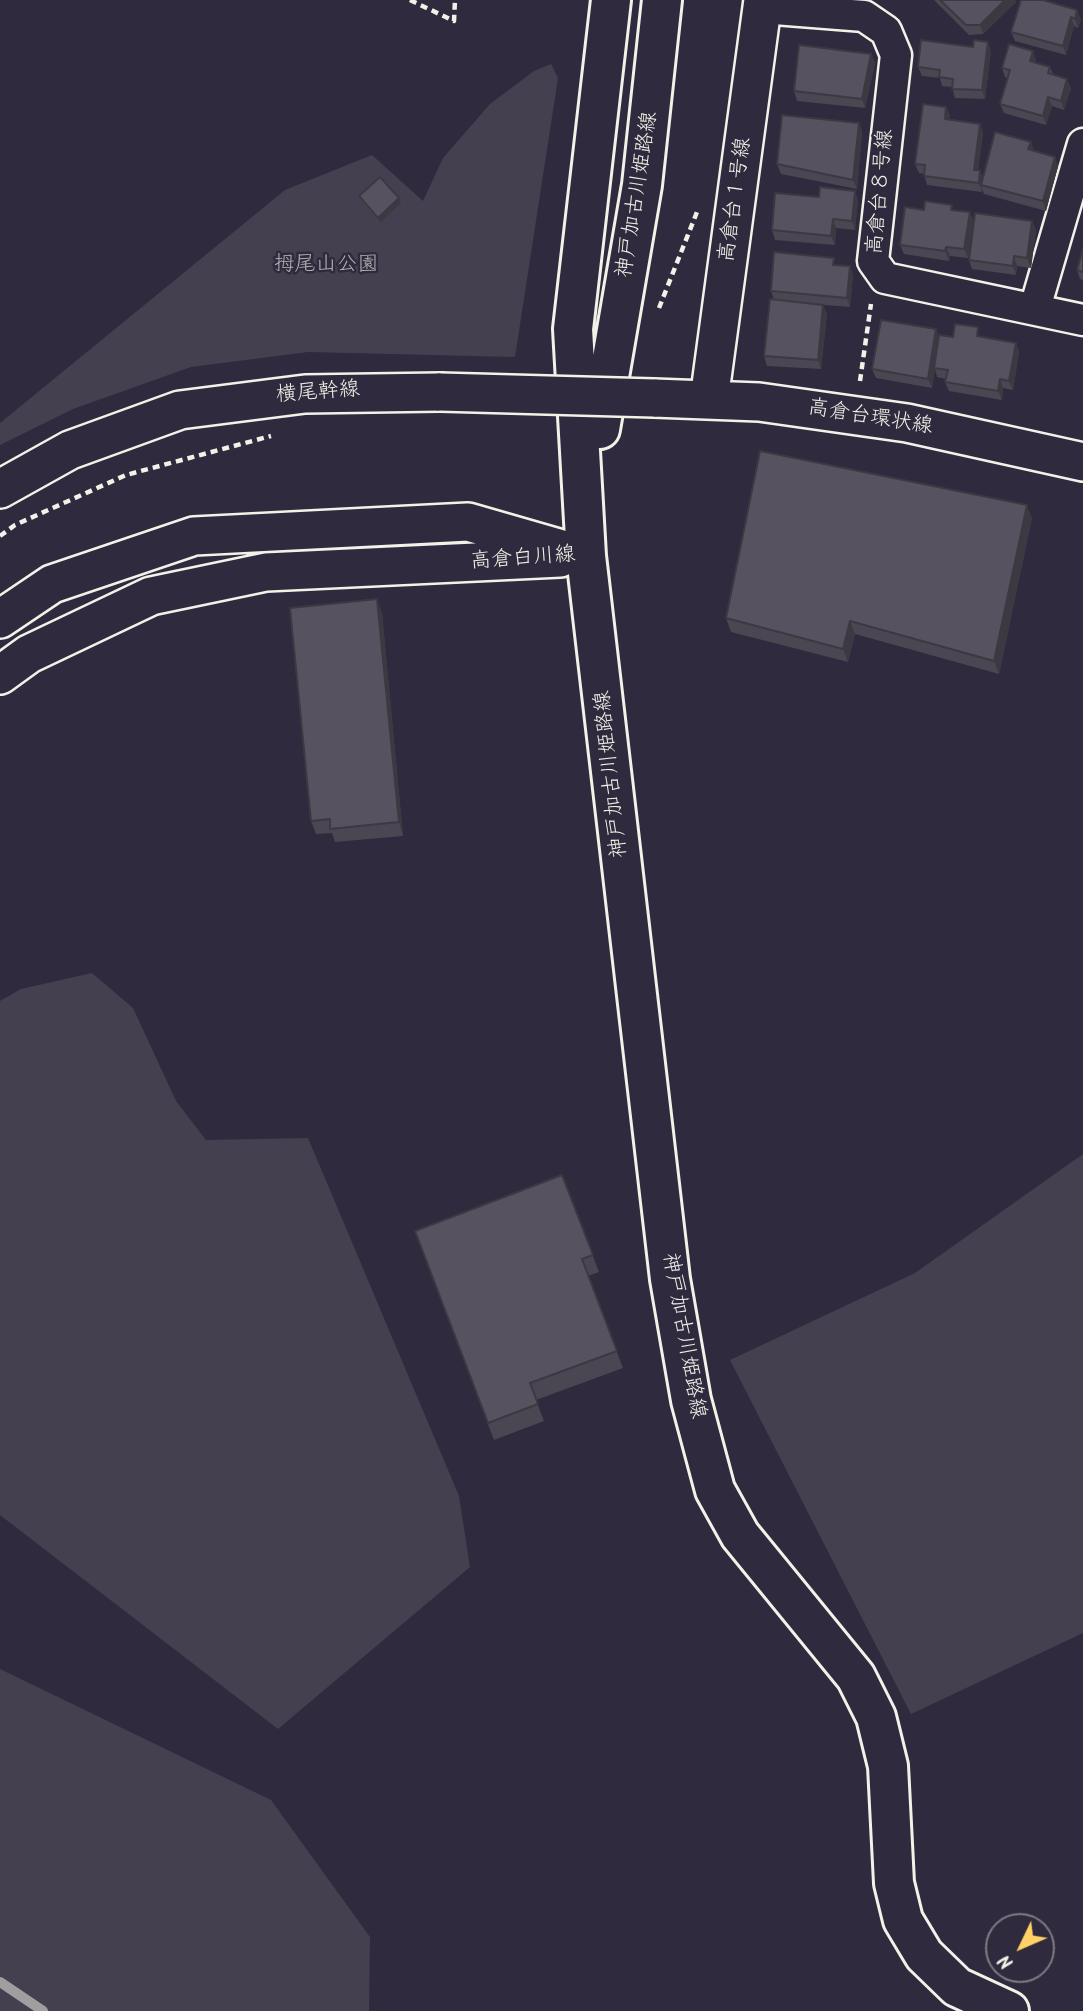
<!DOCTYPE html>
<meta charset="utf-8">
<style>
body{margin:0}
#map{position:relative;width:1083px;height:2011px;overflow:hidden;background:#2f2a3d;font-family:Kalam,sans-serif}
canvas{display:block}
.north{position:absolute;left:985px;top:1913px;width:70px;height:70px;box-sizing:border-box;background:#2f2a3d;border:2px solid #7e7a81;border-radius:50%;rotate:226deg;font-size:19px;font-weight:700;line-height:28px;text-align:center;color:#f4f1e8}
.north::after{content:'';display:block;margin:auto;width:24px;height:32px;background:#ffd166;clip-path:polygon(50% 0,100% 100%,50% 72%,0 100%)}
</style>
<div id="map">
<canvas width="1083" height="2011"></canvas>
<div class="north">N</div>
</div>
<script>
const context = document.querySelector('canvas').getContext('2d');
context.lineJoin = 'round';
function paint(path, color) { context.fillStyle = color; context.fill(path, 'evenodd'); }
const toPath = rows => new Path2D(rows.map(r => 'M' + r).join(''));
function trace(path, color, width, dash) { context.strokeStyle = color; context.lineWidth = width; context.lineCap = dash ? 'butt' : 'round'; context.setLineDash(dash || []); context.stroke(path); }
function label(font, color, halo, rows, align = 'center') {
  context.font = font + ' Kalam,"Klee One",sans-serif'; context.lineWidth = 5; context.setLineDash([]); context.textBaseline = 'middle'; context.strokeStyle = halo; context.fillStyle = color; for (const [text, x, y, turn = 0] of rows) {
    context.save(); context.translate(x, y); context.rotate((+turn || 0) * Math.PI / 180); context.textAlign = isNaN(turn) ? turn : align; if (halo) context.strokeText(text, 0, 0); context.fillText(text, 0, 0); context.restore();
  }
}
paint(toPath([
 [551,64,558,78,515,357,308,352,191,367,73,409,0,445,0,423,285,190,372,155,423,201,443,158,490,104,534,71],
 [92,973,133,1008,176,1101,206,1140,308,1138,459,1496,470,1567,278,1729,0,1515,0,1001,21,989],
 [1083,1154,1083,1633,911,1714,730,1360,915,1273],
 [0,1669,271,1800,370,1937,369,2011,0,2011]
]), '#454050');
trace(toPath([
 [0,1982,43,2011]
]), '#a19ea0', 10);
const minor = toPath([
 [762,8,864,16,886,31,896,55,873,261,885,278,1083,320],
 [1035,308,1083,144]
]);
const tertiary = toPath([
 [654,398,759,402,907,423,1083,462],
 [709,400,763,0],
 [0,489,70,450,180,410,305,394,440,392],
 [0,619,52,584,194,536,468,522,586,556],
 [0,675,29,654,151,596,266,572,560,558]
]);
const primary = toPath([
 [611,0,573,329,586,556,670,1279,691,1400,715,1490,740,1535,856,1677,876,1717,888,1766,894,1883,903,1920,924,1955,957,1987,1009,2011],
 [600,429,642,185,662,0]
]);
trace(minor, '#f4f1e8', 35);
trace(tertiary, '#f4f1e8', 42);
trace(primary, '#f4f1e8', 44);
trace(toPath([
 [410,0,454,21,455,0],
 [659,308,697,212],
 [860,381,871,304],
 [0,536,15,525,126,475,271,436]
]), '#f4f1e8', 4.5, [7, 5]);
trace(minor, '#2f2a3d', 30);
trace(tertiary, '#2f2a3d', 37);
trace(primary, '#2f2a3d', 38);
const tertiaryBridge = toPath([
 [440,392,654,398]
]);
trace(tertiaryBridge, '#f4f1e8', 42, []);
trace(tertiaryBridge, '#2f2a3d', 37);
paint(toPath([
 [934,0,1015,0,1016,2,983,34,969,35],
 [1021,0,1081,19,1078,28,1074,26,1066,55,1015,41,1011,32],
 [991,51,985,99,955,98,952,87,942,86,940,78,922,76,918,67],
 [871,54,875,63,865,108,797,101,794,91],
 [1036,60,1035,63,1050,67,1053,74,1071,88,1064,110,1052,106,1046,125,1004,113,1000,104,1008,78,1005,77,1002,68],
 [946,107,950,116,949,119,980,124,983,133,978,170,983,177,1034,151,1058,166,1046,211,984,194,982,189,982,192,927,185,924,174,919,173,915,164],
 [859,123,862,132,857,189,781,174,777,164],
 [359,196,401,203,380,223,361,201],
 [819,197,858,200,855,230,836,228,835,245,775,240,772,230],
 [924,210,954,210,970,212,973,221,968,258,950,256,949,261,904,254,900,245],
 [1032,221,1036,230,1031,268,1017,266,1016,275,972,269,969,260],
 [1083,249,1083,280,1080,279,1077,270],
 [836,265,850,266,853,275,850,307,801,303,823,305,827,314,821,369,767,366,764,356,774,300,771,291],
 [939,337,982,337,1016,343,1019,352,1013,390,1003,388,1002,400,949,391,945,382,946,379,937,377,935,369,932,388,876,378,872,369],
 [1032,518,999,674,855,634,848,662,731,632,726,618],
 [382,613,403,836,335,842,332,833,316,834,311,821],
 [562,1175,599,1272,588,1276,623,1368,536,1400,544,1421,494,1440,415,1231]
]), '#4a4752');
paint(toPath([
 [1005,0,1015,0,1016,2,983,34,980,25],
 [1077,10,1081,19,1078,28,1075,19],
 [1071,17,1074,26,1066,55,1063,46],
 [988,42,991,51,985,99,982,90],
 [1033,51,1036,60,1033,71,1030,61],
 [871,54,875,63,865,108,862,99],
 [1067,79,1071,88,1064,110,1061,101],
 [1048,97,1052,106,1046,125,1043,116],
 [946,107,950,116,948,128,945,119],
 [859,123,862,132,857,189,853,180],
 [980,124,983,133,977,179,974,170],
 [1031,142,1034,151,1028,149],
 [1055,157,1058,166,1046,211,1043,201],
 [980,170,984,180,981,185,982,189,982,192,979,183],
 [855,191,858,200,855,230,852,221],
 [399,198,401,203,380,223,378,218],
 [970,212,973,221,968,258,964,249],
 [833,219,836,228,835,245,831,236],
 [1032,221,1036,230,1031,268,1027,258],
 [946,247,950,256,949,261,945,251],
 [1014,256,1017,266,1016,275,1013,266],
 [850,266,853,275,850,307,847,298],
 [823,305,827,314,821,369,818,360],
 [936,329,940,338,932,388,928,379],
 [1016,343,1019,352,1013,390,1009,381],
 [1000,379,1003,388,1002,400,998,391],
 [1027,505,1032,518,999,674,994,661],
 [377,599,382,613,403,836,399,822],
 [850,621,855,634,848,662,843,649]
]), '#3c3942');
const building = toPath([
 [940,0,1005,0,980,25,966,25,940,0],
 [1021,0,1043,0,1077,10,1075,19,1071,17,1063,46,1011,32,1021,0],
 [921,40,973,47,974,40,988,42,982,90,952,89,953,79,939,77,940,70,918,67,921,40],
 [1009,44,1033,51,1030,61,1050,67,1048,73,1067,79,1061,101,1048,97,1043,116,1000,104,1010,70,1002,68,1009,44],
 [799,45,871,54,862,99,794,91,799,45],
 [923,104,946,107,945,119,980,124,974,170,980,170,979,183,924,176,925,165,915,164,923,104],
 [782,115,859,123,853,180,777,164,782,115],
 [995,132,1031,142,1028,149,1055,157,1043,201,981,185,995,132],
 [380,177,399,198,378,218,359,196,380,177],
 [820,187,855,191,852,221,833,219,831,236,772,230,775,193,819,197,820,187],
 [925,201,952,205,951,210,970,212,964,249,946,247,945,251,900,245,905,207,924,210,925,201],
 [975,213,1032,221,1027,258,1014,256,1013,266,969,260,975,213],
 [1083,249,1083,272,1077,270,1083,249],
 [774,252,834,258,833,265,850,266,847,298,771,291,774,252],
 [770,299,823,305,818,360,764,356,770,299],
 [881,320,936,329,928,379,872,369,881,320],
 [955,324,978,327,977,336,1016,343,1009,381,1000,379,998,391,945,382,948,370,934,368,939,335,953,337,955,324],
 [760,451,1027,505,994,661,850,621,843,649,726,618,760,451],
 [377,599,399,822,330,829,330,819,311,821,290,608,377,599],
 [562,1175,593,1255,582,1259,617,1351,530,1383,538,1404,488,1423,415,1231,562,1175]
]);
paint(building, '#56525f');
trace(building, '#3c3942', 2);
label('21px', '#f4f1e8', '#2f2a3d', [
 ["高倉台８号線",882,192,-85],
 ["神戸加古川姫路線",639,195,-81],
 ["高倉台１号線",737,200,-82],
 ["横尾幹線",318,394,-4],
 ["高倉台環状線",870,419,9],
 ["高倉白川線",523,560,-4],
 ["神戸加古川姫路線",613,774,-96],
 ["神戸加古川姫路線",682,1336,80]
]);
label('21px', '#b7b3b3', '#2f2a3d', [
 ["拇尾山公園",326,266]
]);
</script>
